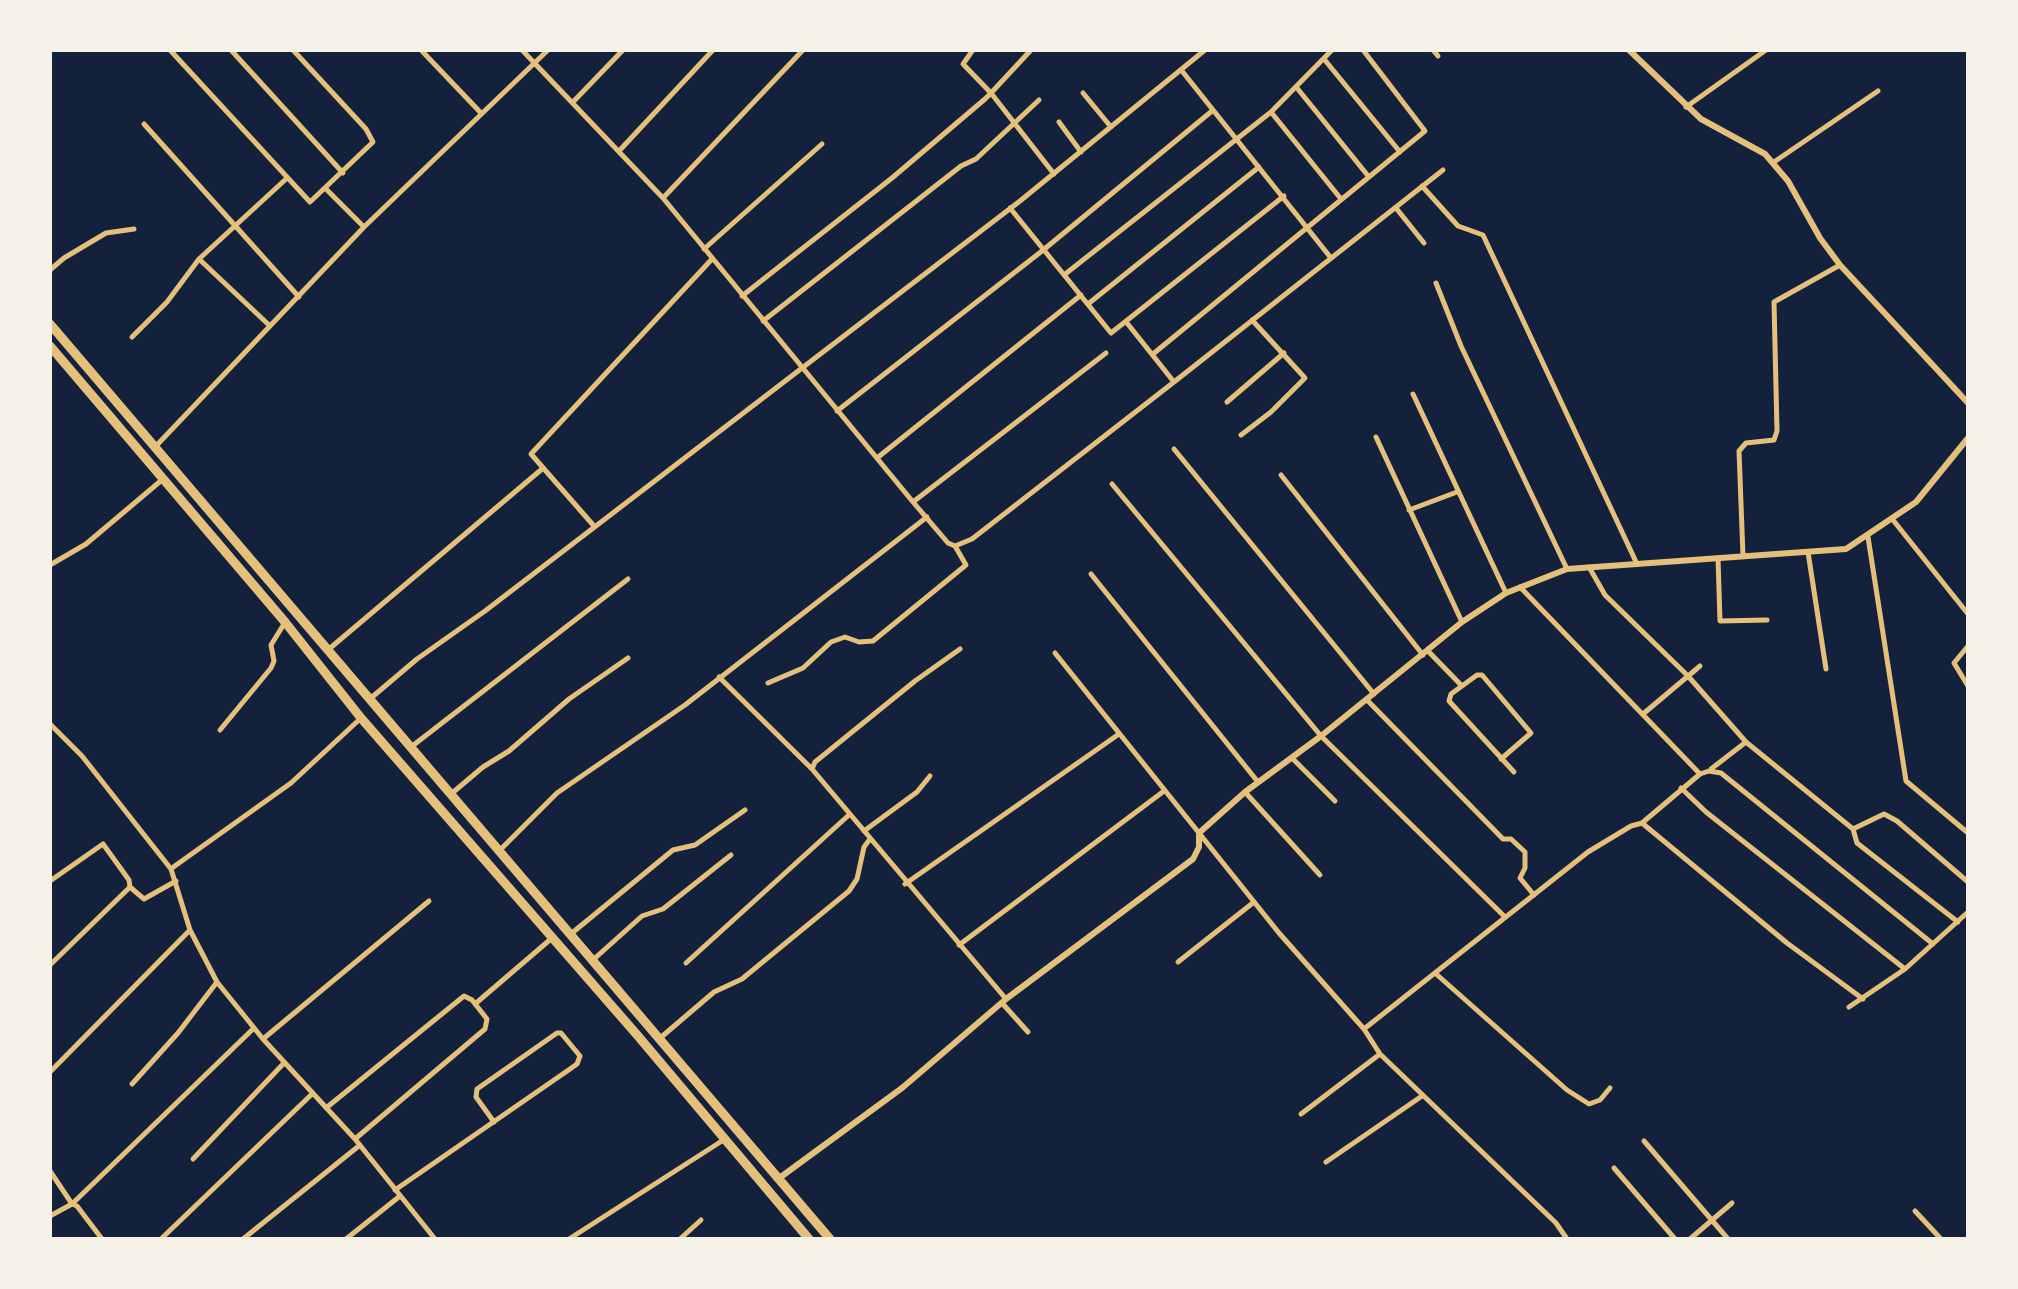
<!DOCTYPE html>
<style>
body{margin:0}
#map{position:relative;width:2018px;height:1289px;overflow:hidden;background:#14213d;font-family:"Archivo Narrow",sans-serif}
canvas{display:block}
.frame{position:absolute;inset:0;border:52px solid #f6f1e7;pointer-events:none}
</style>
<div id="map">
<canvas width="2018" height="1289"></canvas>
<div class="frame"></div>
</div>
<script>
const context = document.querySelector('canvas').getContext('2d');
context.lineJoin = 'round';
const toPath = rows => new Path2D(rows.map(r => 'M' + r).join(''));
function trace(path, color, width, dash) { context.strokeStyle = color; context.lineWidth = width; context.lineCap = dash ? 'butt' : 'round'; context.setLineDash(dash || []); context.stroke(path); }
trace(toPath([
 [170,50,310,202,373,142,366,129,293,50],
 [231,50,343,173],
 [421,50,481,113],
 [522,50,663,198,913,502,948,543,955,546,966,565,873,641,859,642,845,637,831,642,803,668,768,683],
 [1031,50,991,93,1054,174],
 [1433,50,1438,56],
 [1324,59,1400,152],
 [1182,71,1331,258],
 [1297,88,1369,177],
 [1083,93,1111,127],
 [573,102,623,50],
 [1686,107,1766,50],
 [1271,112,1341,199],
 [1059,122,1081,152],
 [144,124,299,297],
 [620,150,713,50],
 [1774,162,1878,91],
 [1422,186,1458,226,1483,235,1637,564],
 [327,190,364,227],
 [663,198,803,50],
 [1010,208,1111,333,1284,196],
 [1396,208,1424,243],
 [704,249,822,144],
 [199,259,286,179],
 [50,270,64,258,106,233,134,229],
 [1064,275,1271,112,1332,50],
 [1436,283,1461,346,1567,569],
 [742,296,892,178,985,99,991,93,963,64,973,50],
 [1088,304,1259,167],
 [763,321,961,166,976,159,1039,100],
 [1127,323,1174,382,1443,170],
 [132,337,167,302,199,259,270,326],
 [1153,354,1425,131,1363,50],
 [1413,394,1506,593],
 [1227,402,1284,353],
 [837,411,1042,251,1212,111],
 [1241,435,1271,412,1305,378,1252,320],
 [1376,437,1462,622],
 [156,446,364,227,548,50],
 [1174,449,1374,694],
 [877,458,1081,295],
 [1281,475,1423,655],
 [1112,484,1321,736,1505,917],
 [913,502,1106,353],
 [1409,510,1457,492],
 [1893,520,1968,614],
 [594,526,531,454,712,259],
 [1868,537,1906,781,1968,833],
 [955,546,972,539,1174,382],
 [1808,552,1826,669],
 [1743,556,1739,451,1746,443,1774,440,1777,431,1774,302,1840,265],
 [1718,558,1720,621,1767,620],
 [50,565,86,544,163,479],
 [1589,567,1605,595,1688,676,1746,742],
 [1091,574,1258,782],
 [1520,587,1700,774],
 [1968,646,1954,663,1968,686],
 [329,649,542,469],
 [960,649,915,681,815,762,812,769,1006,999],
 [1428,651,1462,686,1477,675,1482,675,1531,733,1501,759],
 [1055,653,1279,933,1364,1029,1380,1054,1556,1223,1567,1239],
 [719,677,812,769],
 [1462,686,1451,694,1449,701,1514,772],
 [371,698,417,659,485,611,1020,201,1205,50],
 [1367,700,1503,839,1511,839,1525,852,1525,868,1520,878,1534,895],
 [1643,714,1700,666],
 [50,724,82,756,171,869,190,930,217,982,263,1039,355,1139,435,1239],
 [220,730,271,668,274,661,271,645,284,624],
 [411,747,628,579],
 [1292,758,1335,801],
 [1711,769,1746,742,1853,829,1857,843,1958,922],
 [1681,788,1706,812,1905,969],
 [1245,792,1320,875],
 [451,794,483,767,509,751,569,699,628,658],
 [1642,823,1700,774,1709,771,1721,773,1933,944],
 [1853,829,1884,814,1897,821,1968,882],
 [864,831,917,792,930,776],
 [499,851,557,793,685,705,927,517],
 [172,868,291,783,361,718],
 [50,881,103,844,129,880,130,887,50,965],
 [905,884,1119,734],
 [130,887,144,899,176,881],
 [572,933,673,850,695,845,745,810],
 [959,945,1164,791],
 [594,959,642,916,663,909,731,855],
 [1178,962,1254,902],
 [686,963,850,814],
 [1435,973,1567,1090,1589,1104,1600,1100,1610,1088],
 [1002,1003,1028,1032],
 [475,1004,552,938],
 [1849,1007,1905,969,1968,912],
 [1364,1029,1588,852,1631,826,1642,823,1787,943,1863,999],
 [263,1039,429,901],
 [659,1039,714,992,742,979,849,891,857,879,864,847,870,839],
 [50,1072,190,930],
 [132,1084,178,1033,217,982],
 [326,1108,464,996,472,1000,487,1019,485,1029,355,1139],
 [1301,1114,1380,1054],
 [1644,1141,1728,1239],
 [193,1159,284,1063],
 [1326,1162,1422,1096],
 [1614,1168,1675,1239],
 [50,1171,72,1204,254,1028],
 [395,1190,570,1069,577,1064,580,1056,561,1033,557,1033,477,1089,476,1097,494,1122],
 [1915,1211,1941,1239],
 [50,1216,72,1204,77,1206,102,1239],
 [161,1239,312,1094],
 [243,1239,360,1145],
 [346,1239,400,1196],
 [569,1239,725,1139],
 [680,1239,701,1220],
 [1690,1239,1732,1203]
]), '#e5c07b', 5);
trace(toPath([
 [1629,50,1701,119,1765,154,1788,181,1820,238,1840,265,1968,403],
 [778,1179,902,1088,1006,999,1193,859,1199,847,1199,833,1245,792,1321,736,1462,622,1506,593,1567,569,1846,549,1916,502,1968,438]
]), '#e5c07b', 6);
trace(toPath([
 [50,324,830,1239],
 [50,346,285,622,361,718,638,1036,809,1239]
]), '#e5c07b', 9);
</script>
